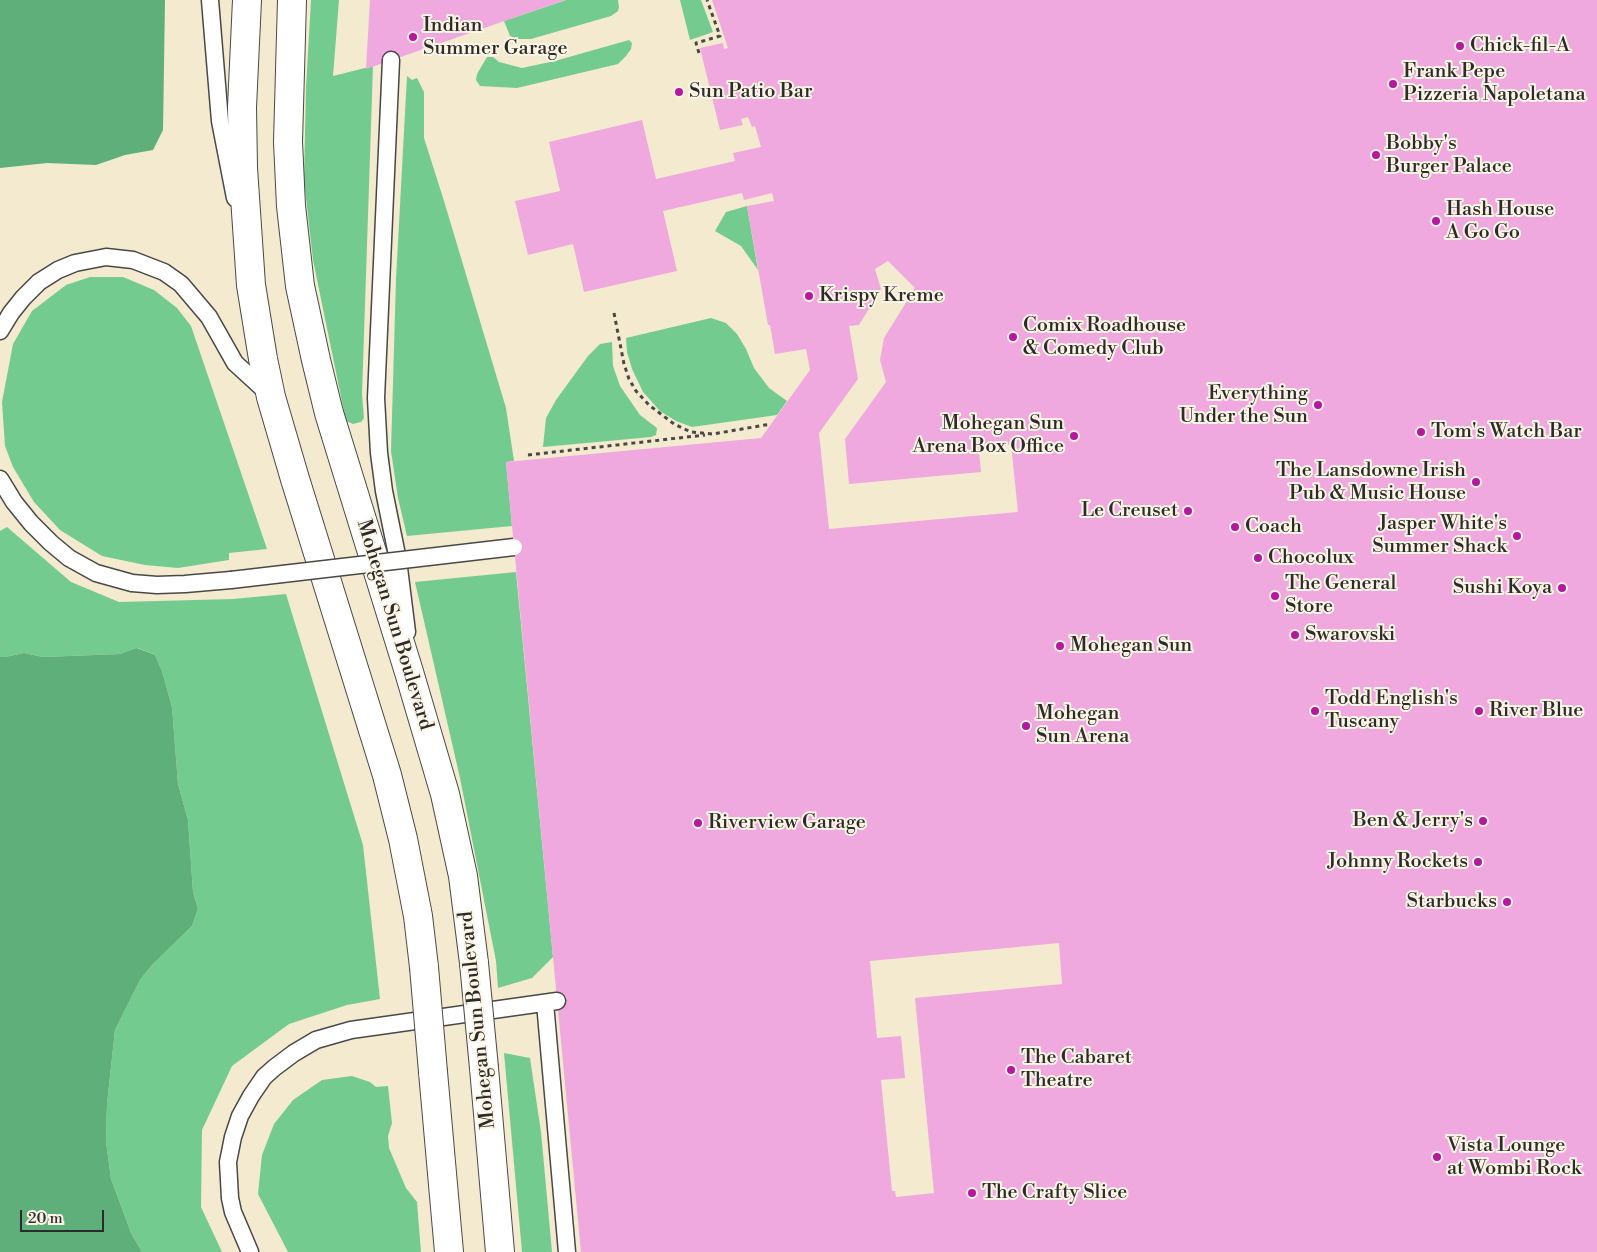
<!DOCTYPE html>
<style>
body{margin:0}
#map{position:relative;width:1597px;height:1252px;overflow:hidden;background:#f3ead0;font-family:"Libre Bodoni",serif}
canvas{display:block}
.scale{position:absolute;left:20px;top:1210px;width:84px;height:22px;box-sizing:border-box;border:2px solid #2b2b2b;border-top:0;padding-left:6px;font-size:15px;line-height:18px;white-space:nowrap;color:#2b2b2b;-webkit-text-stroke:4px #fcf5e5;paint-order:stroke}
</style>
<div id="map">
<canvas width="1597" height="1252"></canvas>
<div class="scale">20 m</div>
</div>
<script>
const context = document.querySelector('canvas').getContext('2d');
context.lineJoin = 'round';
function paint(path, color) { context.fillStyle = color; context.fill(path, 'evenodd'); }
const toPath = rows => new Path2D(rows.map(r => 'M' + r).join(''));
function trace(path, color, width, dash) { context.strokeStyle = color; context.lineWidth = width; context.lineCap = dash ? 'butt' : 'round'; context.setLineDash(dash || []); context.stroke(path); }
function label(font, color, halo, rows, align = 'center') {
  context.font = font + ' "Libre Bodoni",serif'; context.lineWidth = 4; context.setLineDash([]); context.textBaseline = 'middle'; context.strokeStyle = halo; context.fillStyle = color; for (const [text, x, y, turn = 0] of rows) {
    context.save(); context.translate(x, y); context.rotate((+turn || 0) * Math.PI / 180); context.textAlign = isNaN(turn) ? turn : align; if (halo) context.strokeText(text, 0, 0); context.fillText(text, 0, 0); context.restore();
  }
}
paint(toPath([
 [311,0,339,0,333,76,373,66,362,394,364,418,361,422,353,424,346,421,313,260,304,180,306,88],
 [566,0,618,0,619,7,618,11,611,16,531,39,517,39,510,36,504,21],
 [680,0,701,0,713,32,690,40],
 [629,40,632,43,631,49,626,56,618,64,517,88,480,86,476,80,477,74,487,57,493,57,499,62,522,68,555,61],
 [407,76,412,80,417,78,424,92,424,138,444,201,506,408,514,461,506,462,512,526,407,536,398,498,391,451,396,279],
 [747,206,758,270,741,246,715,231,726,212],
 [90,277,123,277,154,290,177,308,191,326,267,549,229,553,229,560,178,568,145,565,102,556,60,530,34,502,13,467,5,446,2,402,13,344,32,311,66,285],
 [711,318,726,323,737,334,746,349,754,368,769,388,787,401,777,415,692,427,676,421,660,411,643,392,632,369,627,352,626,338],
 [612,342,613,366,620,386,640,415,657,428,656,435,651,437,543,447,546,418,556,400,588,356,600,344],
 [7,527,71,582,119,602,233,599,286,594,363,845,380,999,347,1005,289,1024,232,1066,202,1130,201,1207,222,1252,142,1252,131,1233,111,1179,106,1141,107,1104,115,1030,140,980,152,965,192,926,198,909,193,892,188,820,178,784,172,707,162,671,155,655,138,648,120,654,43,657,24,653,5,657,0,657,0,531],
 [516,572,553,957,532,978,498,988,496,961,460,778,415,582],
 [504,1053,530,1058,541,1132,552,1252,522,1252],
 [352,1076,370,1082,376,1087,388,1086,392,1123,388,1136,389,1148,406,1188,417,1202,421,1252,288,1252,258,1194,262,1155,274,1124,293,1100,322,1080]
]), '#74cb90');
paint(toPath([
 [0,0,165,0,163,130,153,150,125,155,96,165,47,163,0,168],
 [137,648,155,655,162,671,172,707,178,784,188,820,193,892,198,909,192,926,152,965,140,980,115,1030,107,1104,106,1141,111,1179,131,1233,142,1252,0,1252,0,657,5,657,24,653,43,657,120,654]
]), '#5faf7a');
paint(toPath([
 [370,0,565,0,366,69],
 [712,0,1597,0,1597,1252,581,1252,506,462,761,438,810,370,806,349,775,354,770,325,768,325,747,206,774,201,772,193,744,200,742,193,663,211,677,271,584,292,573,244,528,255,515,201,560,191,549,142,642,120,656,179,735,161,733,153,761,147,755,126,752,127,748,117,741,119,743,125,720,130,700,48,723,43,724,49,728,48],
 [888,261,915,288,884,338,880,360,886,382,845,439,849,484,981,472,979,452,1011,444,1018,512,829,529,819,433,858,379,849,326,859,325,881,289,875,269],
 [1059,943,1062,984,915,998,934,1193,896,1197,895,1191,892,1191,881,1080,905,1078,901,1036,877,1038,870,961]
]), '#efa9de');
const service = toPath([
 [210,0,220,121,235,198],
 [391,60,376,398,379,453,384,491,398,560,407,632],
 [0,331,11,313,23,298,39,282,58,270,75,263,106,257,133,260,164,272,181,284,209,317,235,363,270,395],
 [0,479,14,502,31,523,51,543,69,558,96,573,132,583,157,585,185,584,231,580],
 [545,1003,567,1252],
 [250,1252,233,1212,230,1198,228,1162,233,1137,240,1116,251,1096,264,1077,274,1068,294,1053,316,1040,351,1030,557,1001]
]);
const secondary = toPath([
 [247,0,242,107,243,168,251,285,263,359,271,397,295,479,387,775,403,839,418,916,424,967],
 [292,0,288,142,291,206,300,286,316,360,329,413,409,672,445,794,463,876,474,963],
 [484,1068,500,1252],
 [433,1072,449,1252]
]);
trace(service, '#494844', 19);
trace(secondary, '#494844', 30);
trace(toPath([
 [699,53,696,43,720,36,707,0],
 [614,313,624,364,629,379,636,391,649,405,674,424,691,432,713,434,771,424],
 [528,455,705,435]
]), '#494844', 3, [4, 4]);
trace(service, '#fff', 16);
trace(secondary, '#fff', 28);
const serviceBridge = toPath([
 [231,580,514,547]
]);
const secondaryBridge = toPath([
 [474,963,484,1068],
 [424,967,433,1072]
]);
trace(serviceBridge, '#494844', 19, []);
trace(secondaryBridge, '#494844', 30, []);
trace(serviceBridge, '#fff', 16);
trace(secondaryBridge, '#fff', 28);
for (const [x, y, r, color] of [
 [413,37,5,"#b5179e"],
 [1460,46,5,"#b5179e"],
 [1393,84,5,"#b5179e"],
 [679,92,5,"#b5179e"],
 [1376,155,5,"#b5179e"],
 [1436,221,5,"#b5179e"],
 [809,296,5,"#b5179e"],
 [1013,337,5,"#b5179e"],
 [1318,405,5,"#b5179e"],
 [1421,432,5,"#b5179e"],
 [1074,436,5,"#b5179e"],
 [1476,482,5,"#b5179e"],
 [1188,511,5,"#b5179e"],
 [1235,527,5,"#b5179e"],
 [1517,536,5,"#b5179e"],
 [1258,558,5,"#b5179e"],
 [1562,588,5,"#b5179e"],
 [1275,596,5,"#b5179e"],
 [1295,635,5,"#b5179e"],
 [1060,646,5,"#b5179e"],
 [1315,711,5,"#b5179e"],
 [1479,711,5,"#b5179e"],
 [1026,726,5,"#b5179e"],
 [1483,821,5,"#b5179e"],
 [698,823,5,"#b5179e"],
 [1478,862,5,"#b5179e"],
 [1507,902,5,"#b5179e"],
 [1011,1070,5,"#b5179e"],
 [1437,1157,5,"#b5179e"],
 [972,1193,5,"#b5179e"]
]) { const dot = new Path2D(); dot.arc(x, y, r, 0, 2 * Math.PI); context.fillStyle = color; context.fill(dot); trace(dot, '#fcf5e5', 2); }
label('20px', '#2b2b2b', '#fcf5e5', [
 ["Indian",423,26],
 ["Summer Garage",423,49],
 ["Chick-fil-A",1470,46],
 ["Frank Pepe",1403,72],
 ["Pizzeria Napoletana",1403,95],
 ["Sun Patio Bar",689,92],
 ["Bobby's",1386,144],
 ["Burger Palace",1386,167],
 ["Hash House",1446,210],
 ["A Go Go",1446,233],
 ["Krispy Kreme",819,296],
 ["Comix Roadhouse",1023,326],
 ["& Comedy Club",1023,349],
 ["Everything",1308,394,"right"],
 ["Under the Sun",1308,417,"right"],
 ["Mohegan Sun",1064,424,"right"],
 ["Arena Box Office",1064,447,"right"],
 ["Tom's Watch Bar",1431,432],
 ["The Lansdowne Irish",1466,471,"right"],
 ["Pub & Music House",1466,494,"right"],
 ["Le Creuset",1178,511,"right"],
 ["Jasper White's",1507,524,"right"],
 ["Summer Shack",1507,547,"right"],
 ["Coach",1245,527],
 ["Chocolux",1268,558],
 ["The General",1285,584],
 ["Store",1285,607],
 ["Sushi Koya",1552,588,"right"],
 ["Swarovski",1305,635],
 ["Mohegan Sun",1070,646],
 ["Todd English's",1325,699],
 ["Tuscany",1325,722],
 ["River Blue",1489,711],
 ["Mohegan",1036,714],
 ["Sun Arena",1036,737],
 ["Ben & Jerry's",1473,821,"right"],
 ["Riverview Garage",708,823],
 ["Johnny Rockets",1468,862,"right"],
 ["Starbucks",1497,902,"right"],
 ["The Cabaret",1021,1058],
 ["Theatre",1021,1081],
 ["Vista Lounge",1447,1146],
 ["at Wombi Rock",1447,1169],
 ["The Crafty Slice",982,1193]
], 'left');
label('20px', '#2b2b2b', '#fcf5e5', [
 ["Mohegan Sun Boulevard",394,625,73],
 ["Mohegan Sun Boulevard",478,1020,-96]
]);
</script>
